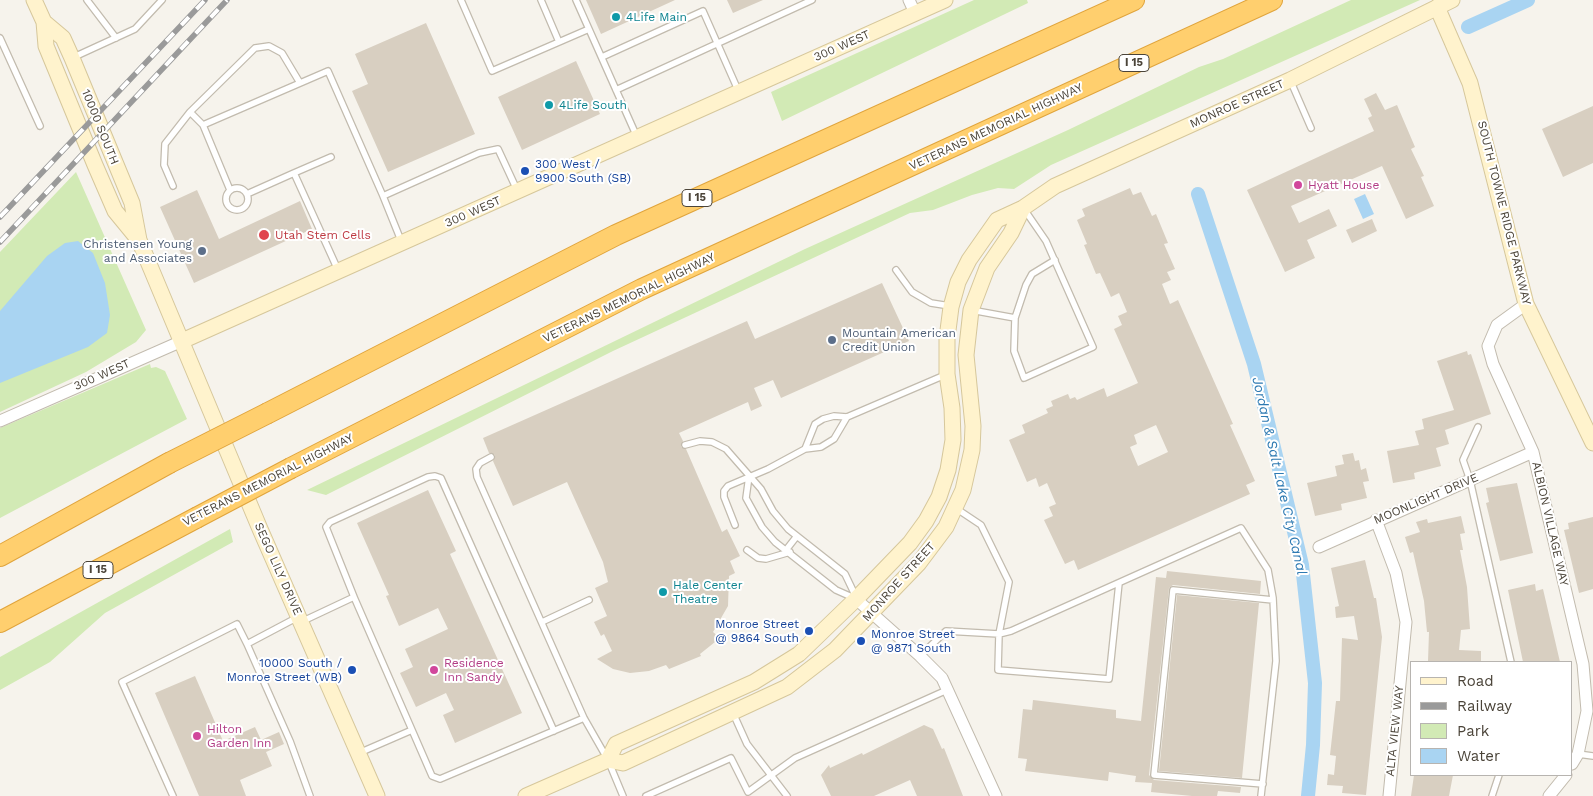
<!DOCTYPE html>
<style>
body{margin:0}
#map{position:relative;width:1593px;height:796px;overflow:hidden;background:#f6f3ec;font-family:"Work Sans",sans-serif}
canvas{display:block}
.legend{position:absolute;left:1410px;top:661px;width:162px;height:115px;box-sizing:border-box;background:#fff;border:1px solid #b7b4b0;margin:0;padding:6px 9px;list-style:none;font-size:15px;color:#4b4439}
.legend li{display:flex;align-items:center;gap:10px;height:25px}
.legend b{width:25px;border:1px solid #b7b4b0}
</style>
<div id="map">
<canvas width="1593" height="796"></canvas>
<ul class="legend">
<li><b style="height:6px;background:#fff3cd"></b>Road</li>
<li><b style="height:6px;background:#9a9a9a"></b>Railway</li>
<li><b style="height:14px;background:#d2eab5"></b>Park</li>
<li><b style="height:14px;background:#a9d4f2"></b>Water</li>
</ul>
</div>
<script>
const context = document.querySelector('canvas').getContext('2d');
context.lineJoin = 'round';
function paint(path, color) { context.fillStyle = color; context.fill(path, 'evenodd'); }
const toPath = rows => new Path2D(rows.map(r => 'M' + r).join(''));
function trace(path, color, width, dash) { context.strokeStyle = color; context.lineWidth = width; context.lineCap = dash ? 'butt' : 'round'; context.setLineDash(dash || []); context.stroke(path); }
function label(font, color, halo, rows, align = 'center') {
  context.font = font + ' "Work Sans",sans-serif'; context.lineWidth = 4; context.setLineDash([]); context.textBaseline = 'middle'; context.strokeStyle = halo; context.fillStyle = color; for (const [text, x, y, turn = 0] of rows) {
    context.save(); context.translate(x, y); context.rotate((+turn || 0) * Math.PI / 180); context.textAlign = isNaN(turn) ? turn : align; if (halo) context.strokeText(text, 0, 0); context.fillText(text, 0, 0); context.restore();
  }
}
paint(toPath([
 [974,0,1027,0,1028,3,782,121,771,92],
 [1351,0,1420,0,1051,165,1014,189,998,188,972,195,933,210,910,213,613,351,326,495,307,490,805,249,1068,130,1199,67,1223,59],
 [76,172,146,330,136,342,86,372,0,412,0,252],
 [150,364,151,368,156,367,165,371,187,419,0,518,0,428],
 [230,529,233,542,105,613,50,662,0,690,0,657]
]), '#d2eab5');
paint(toPath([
 [1365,194,1374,214,1363,219,1354,199],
 [78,241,93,253,105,283,110,315,107,333,88,347,0,383,0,311,47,256,65,243]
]), '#a9d4f2');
trace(toPath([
 [1468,27,1528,0],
 [1198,194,1254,364,1302,565,1315,683,1313,745,1308,796]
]), '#a9d4f2', 14);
paint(toPath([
 [586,0,675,0,601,34],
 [727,0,763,0,733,13],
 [426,23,475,134,388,172,352,91,368,84,355,54],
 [576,61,600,114,522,150,498,97],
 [1376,93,1385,110,1397,105,1415,147,1411,149,1424,176,1421,177,1434,206,1406,219,1382,166,1291,206,1299,223,1329,209,1337,226,1307,240,1315,258,1285,272,1247,190,1374,131,1368,118,1372,116,1364,99],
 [1593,106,1593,163,1563,177,1542,129],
 [1130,188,1133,195,1141,192,1152,216,1156,214,1168,243,1164,244,1175,269,1167,272,1171,280,1162,284,1170,304,1178,300,1233,424,1230,425,1255,481,1246,485,1250,494,1078,570,1074,560,1065,564,1044,520,1053,516,1049,507,1056,504,1047,483,1039,487,1036,478,1027,482,1009,440,1025,433,1022,425,1048,413,1046,409,1053,406,1051,401,1068,394,1070,399,1075,397,1077,400,1104,388,1107,397,1138,383,1114,329,1122,325,1118,316,1127,312,1119,293,1111,297,1100,273,1096,274,1084,245,1087,244,1077,220,1085,216,1082,209],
 [1156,425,1168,452,1138,466,1130,447,1137,444,1134,435],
 [197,190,219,239,300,201,312,229,194,283,160,207],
 [1372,219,1377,231,1352,243,1346,230],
 [882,283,909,341,781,398,773,380,754,388,762,406,751,411,748,402,679,433,683,441,681,447,686,449,722,532,727,529,740,556,730,561,735,573,729,576,728,606,713,632,720,638,700,654,701,656,669,669,666,665,649,671,630,673,613,669,597,659,612,651,604,634,601,636,594,622,607,616,595,588,608,582,603,562,567,482,513,506,493,461,495,455,489,453,483,438,747,321,755,339],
 [1467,351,1468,355,1471,354,1491,414,1445,430,1449,444,1436,448,1441,466,1414,473,1415,479,1393,483,1387,451,1419,445,1415,431,1424,429,1422,419,1454,410,1437,361],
 [1353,453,1355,461,1359,460,1361,470,1366,468,1369,481,1363,482,1367,498,1341,504,1342,510,1315,516,1307,483,1337,476,1335,466,1344,464,1342,455],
 [1517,483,1533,553,1500,561,1486,503,1489,502,1486,488],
 [428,490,456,551,450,554,522,713,455,743,443,715,454,710,446,693,416,707,400,673,413,667,405,649,448,629,438,608,399,626,386,596,389,595,357,523],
 [1461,516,1465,533,1460,534,1463,550,1460,550,1467,587,1470,629,1461,630,1459,650,1481,651,1481,662,1428,661,1429,632,1427,632,1424,601,1413,552,1410,553,1405,537,1420,532,1416,522,1427,519,1428,523],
 [1593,517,1593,589,1579,593,1564,530,1569,529,1568,523],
 [1365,560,1374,598,1376,598,1382,637,1366,795,1342,793,1343,786,1327,785,1328,774,1334,775,1336,756,1330,755,1336,701,1340,701,1342,638,1358,640,1354,616,1336,618,1335,607,1339,606,1331,568],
 [1167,571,1261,581,1260,594,1173,585,1169,588,1149,775,1154,780,1241,787,1240,793,1218,791,1217,796,1192,796,1151,792,1152,783,1135,782,1136,776,1109,772,1108,781,1025,771,1027,759,1018,758,1023,709,1032,710,1033,700,1116,710,1116,718,1141,721,1156,577,1166,578],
 [1535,584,1536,591,1543,589,1560,662,1523,662,1508,590],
 [1177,595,1259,603,1242,778,1159,771],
 [195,676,223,741,255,727,261,740,279,732,284,744,266,752,272,766,240,780,246,796,199,796,155,693],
 [924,725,933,729,942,749,944,748,963,796,917,796,910,780,874,796,831,796,821,775,829,765,830,768,862,753,863,755],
 [1414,775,1453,775,1449,796,1411,796]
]), '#d8cfc1');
const lane = toPath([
 [87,0,116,38],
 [461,0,492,71,589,29],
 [541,0,559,42],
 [576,0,637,137],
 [0,38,40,126],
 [74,57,135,29,162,0],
 [602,57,703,11,738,90],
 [1291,82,1311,128],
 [616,90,812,0],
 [203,125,190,112,255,48,269,46,282,53,300,83],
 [294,173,331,157],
 [173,186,164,165,165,144,190,112],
 '226 199a11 11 0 1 1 22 0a11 11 0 1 1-22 0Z',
 [230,190,203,125,328,71,383,196,479,153,498,149,517,190],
 [247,194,294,173,338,270],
 [383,196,402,243],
 [896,270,912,292,931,303,950,306],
 [971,310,1015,318,1014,351,1024,378,1093,347,1046,241,1024,209],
 [1015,318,1026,285,1032,274,1055,260],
 [1478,427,1463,460,1470,480,1511,662],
 [685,445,700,441,712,442,726,449,761,489,773,511,788,529,845,574,856,597],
 [805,449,821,447,834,439,847,417],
 [491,457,480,463,476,469,477,477,584,718,608,760,623,796],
 [749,476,746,498,762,527,775,542,836,590,854,598],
 [957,509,981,525,1009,582,999,634,998,670,1109,679,1119,583],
 [735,525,724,497,724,491,728,486,768,469,805,449,815,424,823,419,834,416,847,417,945,375],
 [747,550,758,558,766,559,790,552],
 [786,550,797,536],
 [354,597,326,527,330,522,428,477,435,476,441,478,554,731],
 [303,621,354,597,412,730,359,753],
 [542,622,589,600],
 [247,644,290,741,310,796],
 [920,656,946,631,999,634,1011,631,1241,528,1268,570,1273,598,1276,661,1261,796],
 [733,713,747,744,787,796],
 [412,730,432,776,440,779,584,718],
 [1578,754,1593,756],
 [1263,784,1154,775,1173,590,1273,600],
 [173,796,122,682,237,624,247,644,298,617],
 [646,796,731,758,748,792,795,758,947,690],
 [1492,796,1499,775]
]);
const street = toPath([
 [909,0,915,13],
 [1526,304,1497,325,1488,346,1493,364,1533,452,1583,664,1587,711,1578,754,1572,764],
 [0,421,182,341],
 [1376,520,1396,573,1406,622,1389,796],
 [1319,547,1533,452],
 [856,599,920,656,942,678,996,796],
 [1549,796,1566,775]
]);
const secondary = toPath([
 [34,0,44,22,46,46,95,165,115,211,138,239],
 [1437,7,1470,83,1526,304,1593,443],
 [44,22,63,38,72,58,132,203,139,240,260,529,377,796],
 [182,341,945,0],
 [608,760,616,744,754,682,799,654,856,599,910,543,926,521,939,497,948,470,953,440,952,408,947,374,947,338,951,307,958,282,969,260,997,220,1023,208,1055,186,1290,80,1452,0],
 [526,796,608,760,623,763,787,687,835,650,919,563,946,527,963,490,972,450,973,426,966,355,971,310,987,268,1011,233,1023,208]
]);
const highway = toPath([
 [268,413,616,235,1134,0],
 [291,468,642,289,1272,0],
 [0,556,169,463],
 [0,622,196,518]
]);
trace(lane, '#c2bbae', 8);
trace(street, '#c2bbae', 13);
trace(secondary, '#d6c79b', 17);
trace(highway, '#e0a43c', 22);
trace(lane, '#fff', 5.5);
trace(street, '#fff', 11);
trace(secondary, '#fff3cd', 15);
trace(highway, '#ffcf6e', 20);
const rail = toPath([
 [0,217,205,0],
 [0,242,227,0]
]);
trace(rail, '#9a9a9a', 5.5);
trace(rail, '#fff', 4, [11]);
const highwayBridge = toPath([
 [169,463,268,413],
 [196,518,291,468]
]);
trace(highwayBridge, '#e0a43c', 22, []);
trace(highwayBridge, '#ffcf6e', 20);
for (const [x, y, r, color] of [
 [616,17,5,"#0f9aa8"],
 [549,105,5,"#0f9aa8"],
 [525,171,5,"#1a4fb4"],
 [1298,185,5,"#d1479c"],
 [264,235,6,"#e0444e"],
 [202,251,5,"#5c6f8a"],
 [832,340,5,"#5c6f8a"],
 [663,592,5,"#0f9aa8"],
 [809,631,5,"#1a4fb4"],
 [861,641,5,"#1a4fb4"],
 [352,670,5,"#1a4fb4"],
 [434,670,5,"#d1479c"],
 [197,736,5,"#d1479c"]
]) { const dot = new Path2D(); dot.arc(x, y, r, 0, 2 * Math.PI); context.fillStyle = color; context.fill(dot); trace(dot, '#fff', 2); }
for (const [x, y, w] of [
 [1134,63,30],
 [697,198,30],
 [98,570,30]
]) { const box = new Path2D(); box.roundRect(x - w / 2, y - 8.5, w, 17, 4); context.fillStyle = '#fff'; context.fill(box); trace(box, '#4b4439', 1); }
label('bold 11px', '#4b4439', null, [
 ["I 15",1134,63],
 ["I 15",697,198],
 ["I 15",98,570]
]);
label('12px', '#0d838f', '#fff', [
 ["4Life Main",626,17],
 ["4Life South",559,105],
 ["Hale Center",673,585],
 ["Theatre",673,599]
], 'left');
label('12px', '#4b4439', '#fff', [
 ["300 WEST",842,46,-24],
 ["MONROE STREET",1237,104,-24],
 ["10000 SOUTH",100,127,68],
 ["VETERANS MEMORIAL HIGHWAY",996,127,-25],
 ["300 WEST",473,212,-24],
 ["SOUTH TOWNE RIDGE PARKWAY",1504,213,76],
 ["VETERANS MEMORIAL HIGHWAY",629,298,-26],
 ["300 WEST",102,375,-24],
 ["VETERANS MEMORIAL HIGHWAY",268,480,-27],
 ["MOONLIGHT DRIVE",1426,499,-23],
 ["ALBION VILLAGE WAY",1550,524,77],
 ["SEGO LILY DRIVE",278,569,66],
 ["MONROE STREET",899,582,-48],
 ["ALTA VIEW WAY",1395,731,-84]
]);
label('12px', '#164399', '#fff', [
 ["300 West /",535,164],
 ["9900 South (SB)",535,178],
 ["Monroe Street",799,624,"right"],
 ["@ 9864 South",799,638,"right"],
 ["Monroe Street",871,634],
 ["@ 9871 South",871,648],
 ["10000 South /",342,663,"right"],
 ["Monroe Street (WB)",342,677,"right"]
], 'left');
label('12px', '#b23c85', '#fff', [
 ["Hyatt House",1308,185],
 ["Residence",444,663],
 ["Inn Sandy",444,677],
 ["Hilton",207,729],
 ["Garden Inn",207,743]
], 'left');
label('12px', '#be3a42', '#fff', [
 ["Utah Stem Cells",275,235]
], 'left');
label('12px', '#4e5e75', '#fff', [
 ["Christensen Young",192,244],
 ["and Associates",192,258],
 ["Mountain American",842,333,"left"],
 ["Credit Union",842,347,"left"]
], 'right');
label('italic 14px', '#2e7ab2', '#fff', [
 ["Jordan & Salt Lake City Canal",1279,476,77]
]);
</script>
